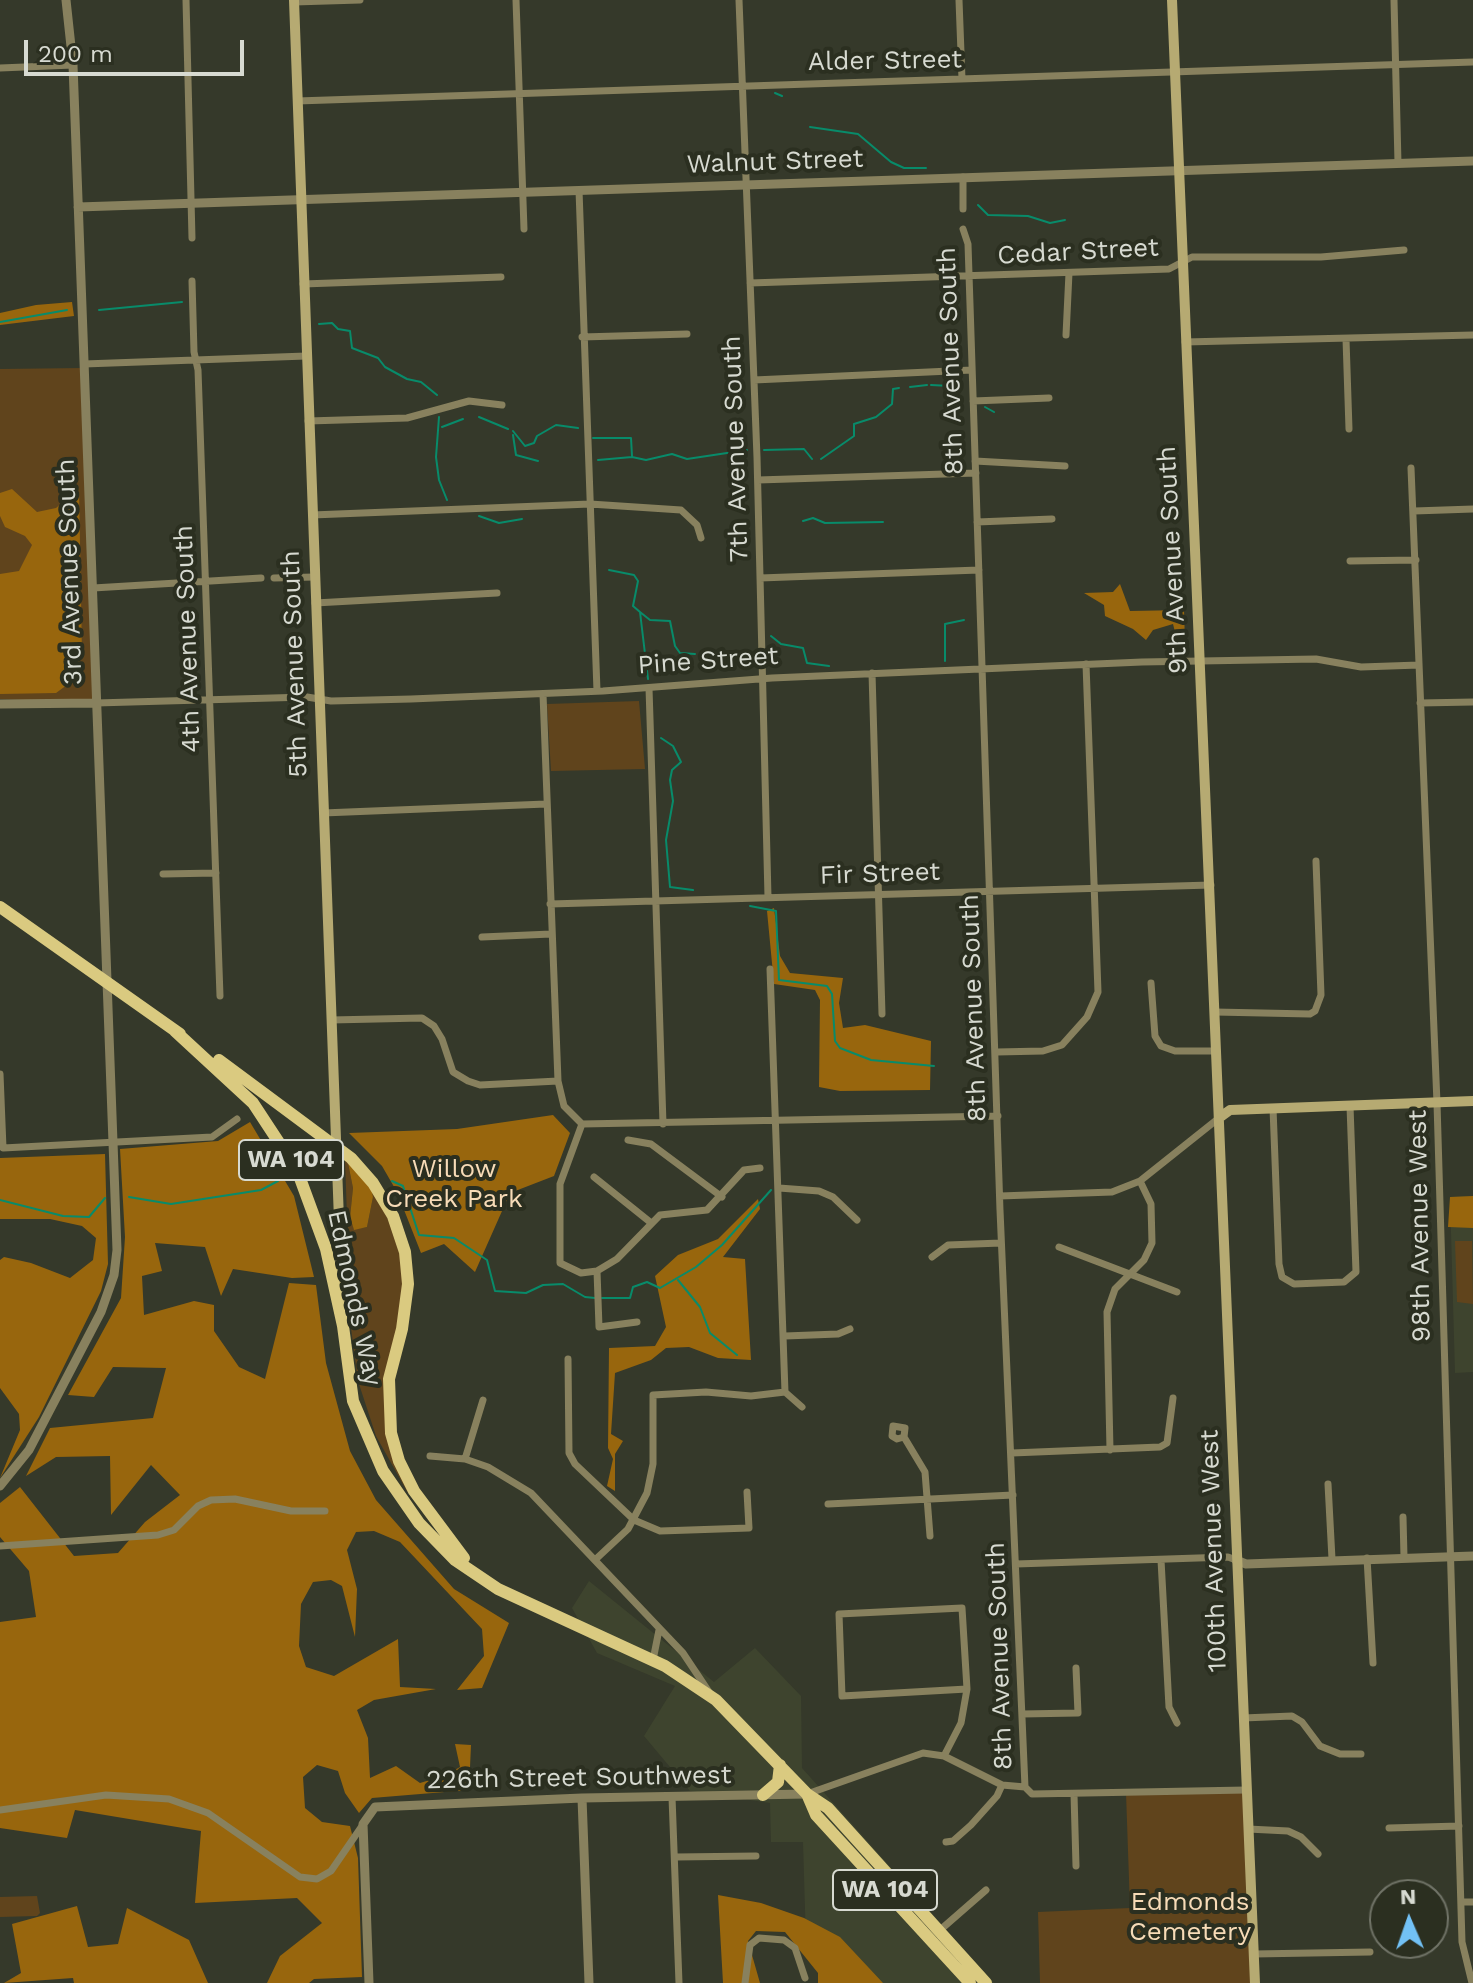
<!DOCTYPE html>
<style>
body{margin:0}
#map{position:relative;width:1473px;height:1983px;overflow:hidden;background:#35392a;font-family:"Work Sans",sans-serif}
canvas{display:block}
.north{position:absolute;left:1369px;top:1879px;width:80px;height:80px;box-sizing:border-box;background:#2b2f20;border:2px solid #707367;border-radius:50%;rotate:358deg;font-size:22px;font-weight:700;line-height:32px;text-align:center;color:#d7dad1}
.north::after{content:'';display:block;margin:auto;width:28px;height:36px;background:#72c1f5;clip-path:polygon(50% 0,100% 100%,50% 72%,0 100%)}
.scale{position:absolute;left:24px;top:40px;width:220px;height:36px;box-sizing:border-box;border:4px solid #d7dad1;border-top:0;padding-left:10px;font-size:24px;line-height:28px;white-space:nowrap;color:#d7dad1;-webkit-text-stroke:6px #2b2f20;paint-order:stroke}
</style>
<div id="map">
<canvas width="1473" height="1983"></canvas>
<div class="north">N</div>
<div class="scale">200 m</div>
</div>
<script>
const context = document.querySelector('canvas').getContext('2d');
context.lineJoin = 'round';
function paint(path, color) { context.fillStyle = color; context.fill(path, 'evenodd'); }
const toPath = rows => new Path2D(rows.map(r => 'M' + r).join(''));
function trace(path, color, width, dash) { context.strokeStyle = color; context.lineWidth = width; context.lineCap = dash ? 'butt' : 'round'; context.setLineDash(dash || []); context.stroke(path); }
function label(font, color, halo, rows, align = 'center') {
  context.font = font + ' "Work Sans",sans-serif'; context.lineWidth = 8; context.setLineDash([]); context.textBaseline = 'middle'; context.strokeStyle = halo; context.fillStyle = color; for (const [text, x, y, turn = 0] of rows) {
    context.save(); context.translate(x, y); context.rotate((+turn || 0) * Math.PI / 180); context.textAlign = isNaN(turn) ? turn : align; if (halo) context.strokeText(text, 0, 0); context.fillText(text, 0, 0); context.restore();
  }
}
paint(toPath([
 [1473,1196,1473,1372,1455,1373,1450,1197],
 [589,1581,714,1682,755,1648,801,1696,802,1768,994,1983,848,1983,806,1943,803,1842,771,1842,770,1803,690,1791,644,1736,675,1686,597,1653,572,1608]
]), '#3e442e');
paint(toPath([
 [84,368,96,703,0,699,0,369],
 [639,701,645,769,551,771,547,704],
 [345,1160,348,1163,353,1188,350,1217,354,1229,367,1227,373,1197,371,1185,398,1239,405,1287,385,1389,408,1493,376,1436,358,1381,351,1328],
 [1455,1241,1472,1241,1473,1304,1457,1302],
 [1246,1790,1255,1983,1040,1983,1038,1912,1130,1908,1126,1793],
 [37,1896,40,1913,37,1916,0,1917,0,1897]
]), '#60441c');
paint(toPath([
 [72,302,74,316,0,325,0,313,36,305],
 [79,488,82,655,71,682,56,693,0,694,0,574,19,571,32,545,25,536,5,527,0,516,0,493,12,489,37,512,56,508],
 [1120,584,1130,611,1184,610,1185,642,1177,640,1173,624,1153,630,1146,640,1133,629,1105,616,1104,605,1084,593,1113,592],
 [774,908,780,956,790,973,843,978,839,1003,843,1028,865,1025,931,1041,930,1090,840,1091,819,1087,820,1000,815,990,774,984,767,911],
 [553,1115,570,1133,554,1176,510,1193,475,1272,444,1244,421,1253,397,1192,382,1166,349,1133,457,1129],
 [250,1122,294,1196,314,1277,292,1278,233,1269,221,1296,205,1247,155,1243,162,1271,142,1276,144,1315,194,1301,214,1305,214,1331,239,1367,265,1379,289,1283,316,1285,326,1363,350,1451,376,1500,454,1589,509,1623,482,1688,457,1690,484,1656,482,1629,400,1542,374,1531,356,1532,347,1550,357,1589,355,1637,342,1586,331,1580,313,1582,301,1604,299,1646,306,1667,334,1676,398,1639,400,1687,436,1689,374,1700,357,1710,368,1738,370,1778,396,1766,420,1783,446,1775,460,1767,455,1744,471,1745,469,1790,372,1798,359,1813,345,1793,338,1771,317,1765,303,1777,305,1808,322,1822,350,1826,358,1858,362,1977,314,1979,309,1983,267,1983,280,1956,322,1923,297,1898,195,1903,201,1831,75,1810,67,1838,0,1828,0,1622,36,1617,29,1571,0,1537,0,1503,20,1487,74,1556,118,1553,145,1522,180,1495,151,1465,111,1515,110,1456,56,1457,26,1476,50,1428,153,1418,166,1368,113,1367,94,1397,68,1395,121,1298,125,1237,120,1149,218,1141],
 [105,1154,108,1264,101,1291,39,1417,0,1478,20,1430,19,1414,0,1388,0,1260,4,1257,31,1263,70,1278,93,1260,96,1238,82,1226,50,1219,0,1219,0,1158],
 [348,1163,371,1185,373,1197,367,1227,354,1230,350,1217,353,1188],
 [1473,1196,1473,1228,1448,1227,1450,1197],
 [758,1199,760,1209,723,1257,745,1259,751,1360,718,1358,689,1347,666,1348,651,1360,615,1373,611,1434,623,1441,615,1454,615,1491,607,1486,613,1459,608,1448,609,1348,655,1346,666,1327,655,1276,678,1255,718,1239],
 [718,1895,761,1903,804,1918,840,1937,883,1983,818,1983,818,1973,785,1932,756,1931,748,1941,760,1983,723,1983],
 [77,1906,88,1947,118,1944,127,1908,189,1940,208,1983,74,1983,73,1978,4,1983,21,1973,12,1924]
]), '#98660d');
trace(toPath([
 [775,93,782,96],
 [810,127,858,134,891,162,904,168,926,168],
 [978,205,988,215,1028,216,1050,223,1065,220],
 [99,310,182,302],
 [0,322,67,310],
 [319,324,332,323,338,329,350,331,352,348,378,358,385,367,407,379,421,382,437,395],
 [931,385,951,386],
 [910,387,927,385],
 [985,407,994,412],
 [439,417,436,457,439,480,447,500],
 [479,417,508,429],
 [442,427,463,419],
 [513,431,525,446,534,443,537,436,556,425,578,428],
 [513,435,516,455,538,461],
 [593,438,631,438,632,456],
 [764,450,804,449,812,459],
 [821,459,854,436,854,424,876,417,892,404,893,389,899,388],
 [598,460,632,457,646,460,672,454,687,459,747,450],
 [479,516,499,523,522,519],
 [803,521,813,518,825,523,883,522],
 [609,570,634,575,638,581,633,606,640,612,648,679],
 [640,612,650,620,670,621,675,646,680,653,695,654],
 [771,636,781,644,803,648,807,663,829,666],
 [945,661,945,624,964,620],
 [661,738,673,746,681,762,672,770,670,780,673,801,666,840,670,887,693,890],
 [750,906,776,911,779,980,827,986,832,994,835,1041,840,1048,871,1060,934,1066],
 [392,1181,403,1186,419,1235,454,1238,487,1260,495,1291,526,1293,543,1285,563,1284,585,1297,595,1298],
 [129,1197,171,1204,261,1190,278,1181],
 [0,1200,63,1216,89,1217,105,1198],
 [678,1280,700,1307,710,1333,737,1355],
 [602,1298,630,1298,633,1287,647,1282,660,1288,696,1267,722,1245,771,1190]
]), '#088b6a', 2);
trace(toPath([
 [186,0,192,238],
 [516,0,524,229],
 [739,0,757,457,768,897],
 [959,0,962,79],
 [1394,0,1398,163],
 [294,2,360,0],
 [0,68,73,65],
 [297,101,1473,62],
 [963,177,963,209],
 [579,190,597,691],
 [963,229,968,244,1000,1210,1025,1787],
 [192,281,194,352,198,370,220,996],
 [750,283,1169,269,1192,257,1321,257,1404,250],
 [303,284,501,277],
 [1066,335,1069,273],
 [582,337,687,334],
 [1346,339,1349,429],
 [1185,342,1473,335],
 [84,364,306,356],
 [754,380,972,370],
 [973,401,1049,398],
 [308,421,407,418,469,401,502,405],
 [975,461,1065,466],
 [1411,468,1437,1103,1462,1942,1472,1983],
 [758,480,976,473],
 [1414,511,1473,509],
 [312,515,590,504,681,510,697,525,701,538],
 [977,522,1052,519],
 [1350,561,1416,560],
 [274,578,314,577],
 [760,578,979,570],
 [93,588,261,578],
 [315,603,497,593],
 [872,673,882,1014],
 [649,688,663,1124],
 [543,694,558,1081,564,1106,582,1124],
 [96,703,307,697,331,701,411,699,603,691,772,678,1142,662,1316,659,1361,667,1419,665],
 [1420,703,1473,702],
 [323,813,546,804],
 [163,874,216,873],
 [550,904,1211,885],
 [482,937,551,934],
 [770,969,785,1392],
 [1151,983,1155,1036,1161,1046,1175,1051,1217,1051],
 [1215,1012,1310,1014,1315,1011,1321,995,1316,861],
 [331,1020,422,1018,434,1026,442,1039,453,1072,468,1081,480,1085,558,1081],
 [997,1052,1043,1051,1062,1045,1087,1017,1098,992,1086,664],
 [0,1074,3,1148,212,1137,237,1119],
 [1273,1108,1279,1264,1282,1277,1294,1284,1344,1282,1356,1272,1350,1106],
 [582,1124,998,1116],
 [582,1124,560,1184,560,1263,581,1273,597,1271,617,1259,660,1215,707,1210,744,1170,760,1168],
 [628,1140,651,1144,722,1197],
 [594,1177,650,1222],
 [779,1188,819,1191,833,1197,857,1220],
 [1000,1196,1112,1192,1140,1181,1219,1118],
 [1059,1247,1177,1292],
 [932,1257,948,1245,1001,1243],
 [597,1271,599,1327,637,1322],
 [785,1336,838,1334,850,1329],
 [568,1359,569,1453,575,1464,634,1520,660,1531,749,1528,747,1492],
 [785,1392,802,1407],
 [904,1437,897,1439,892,1436,893,1426,905,1428,904,1437,925,1472,930,1536],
 [1110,1450,1107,1312,1115,1289,1144,1260,1152,1243,1151,1204,1140,1181],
 [1012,1453,1160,1447,1167,1443,1173,1398],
 [430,1456,465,1459,488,1467,531,1493,683,1653,709,1692],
 [465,1459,483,1400],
 [1328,1484,1332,1559],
 [828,1504,1013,1495],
 [1403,1517,1404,1557],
 [0,1546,158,1535,174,1530,198,1506,211,1500,235,1499,291,1511,325,1511],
 [1367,1558,1373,1663],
 [596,1559,628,1529,647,1493,653,1464,653,1395,706,1392,751,1396,785,1392],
 [1161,1560,1169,1707,1177,1723],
 [1016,1564,1228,1557,1236,1560],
 [653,1660,659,1630],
 [1022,1714,1078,1713,1076,1668],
 [1243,1718,1292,1716,1302,1722,1320,1746,1340,1754,1361,1754],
 [944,1756,961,1723,967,1689,962,1608,839,1614,842,1696,967,1689],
 [807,1794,923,1753,944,1756,1002,1785,1025,1787,1032,1794,1246,1790],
 [1074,1794,1076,1866],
 [672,1797,679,1983],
 [0,1810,106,1795,169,1799,208,1813,300,1877,317,1879,331,1871,362,1826],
 [1389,1828,1459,1826],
 [1248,1829,1288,1831,1301,1837,1318,1854],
 [946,1842,953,1841,971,1825,997,1796,1002,1785],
 [676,1857,756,1856],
 [1461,1902,1473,1902],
 [939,1931,986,1890],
 [1254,1954,1370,1952],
 [745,1983,750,1945,759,1938,784,1940,795,1948,805,1978]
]), '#88815e', 7);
trace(toPath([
 [78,207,1473,161],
 [0,704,96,703],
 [0,1486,29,1450,101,1312,114,1275,117,1250,73,65,66,0],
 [1236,1560,1246,1564,1473,1556],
 [582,1798,589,1983],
 [369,1983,363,1824,375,1807,582,1798,807,1794]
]), '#88815e', 9);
trace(toPath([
 [294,0,342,1301],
 [1172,0,1255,1983],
 [1219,1118,1230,1110,1473,1101]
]), '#b6aa72', 10);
trace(toPath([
 [0,907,180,1034],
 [175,1031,253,1103,297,1170,326,1249,343,1326,353,1401,383,1471,419,1523,455,1560,498,1589,665,1666,716,1700,807,1794,828,1808,986,1983],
 [219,1060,351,1158,373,1183,393,1216,405,1252,408,1284,402,1329,389,1379,391,1433,399,1461,414,1491,464,1558],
 [807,1794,816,1815,970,1983],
 [763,1795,778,1782,780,1765]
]), '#daca80', 12);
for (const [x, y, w] of [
 [291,1160,104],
 [885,1890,104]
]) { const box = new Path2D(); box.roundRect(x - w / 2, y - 20, w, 40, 6); context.fillStyle = '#2b2f20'; context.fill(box); trace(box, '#d7dad1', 2); }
label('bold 24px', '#d7dad1', null, [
 ["WA 104",291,1160],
 ["WA 104",885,1890]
]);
label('26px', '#d7dad1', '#2b2f20', [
 ["Alder Street",885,61,-1],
 ["Walnut Street",775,162,-2],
 ["Cedar Street",1078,252,-3],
 ["8th Avenue South",951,361,-92],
 ["7th Avenue South",736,449,-92],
 ["9th Avenue South",1173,560,-93],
 ["3rd Avenue South",70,572,-92],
 ["4th Avenue South",188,639,-92],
 ["Pine Street",708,661,-4],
 ["5th Avenue South",295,664,-92],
 ["Fir Street",880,874,-2],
 ["8th Avenue South",974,1008,-92],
 ["98th Avenue West",1420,1226,-91],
 ["Edmonds Way",354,1298,78],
 ["100th Avenue West",1214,1551,-92],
 ["8th Avenue South",1000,1656,-92],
 ["226th Street Southwest",579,1778,-1]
]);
label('26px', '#f7dbb7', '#2b2f20', [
 ["Willow",454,1169],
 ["Creek Park",454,1199],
 ["Edmonds",1190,1902],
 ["Cemetery",1190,1932]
]);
</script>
